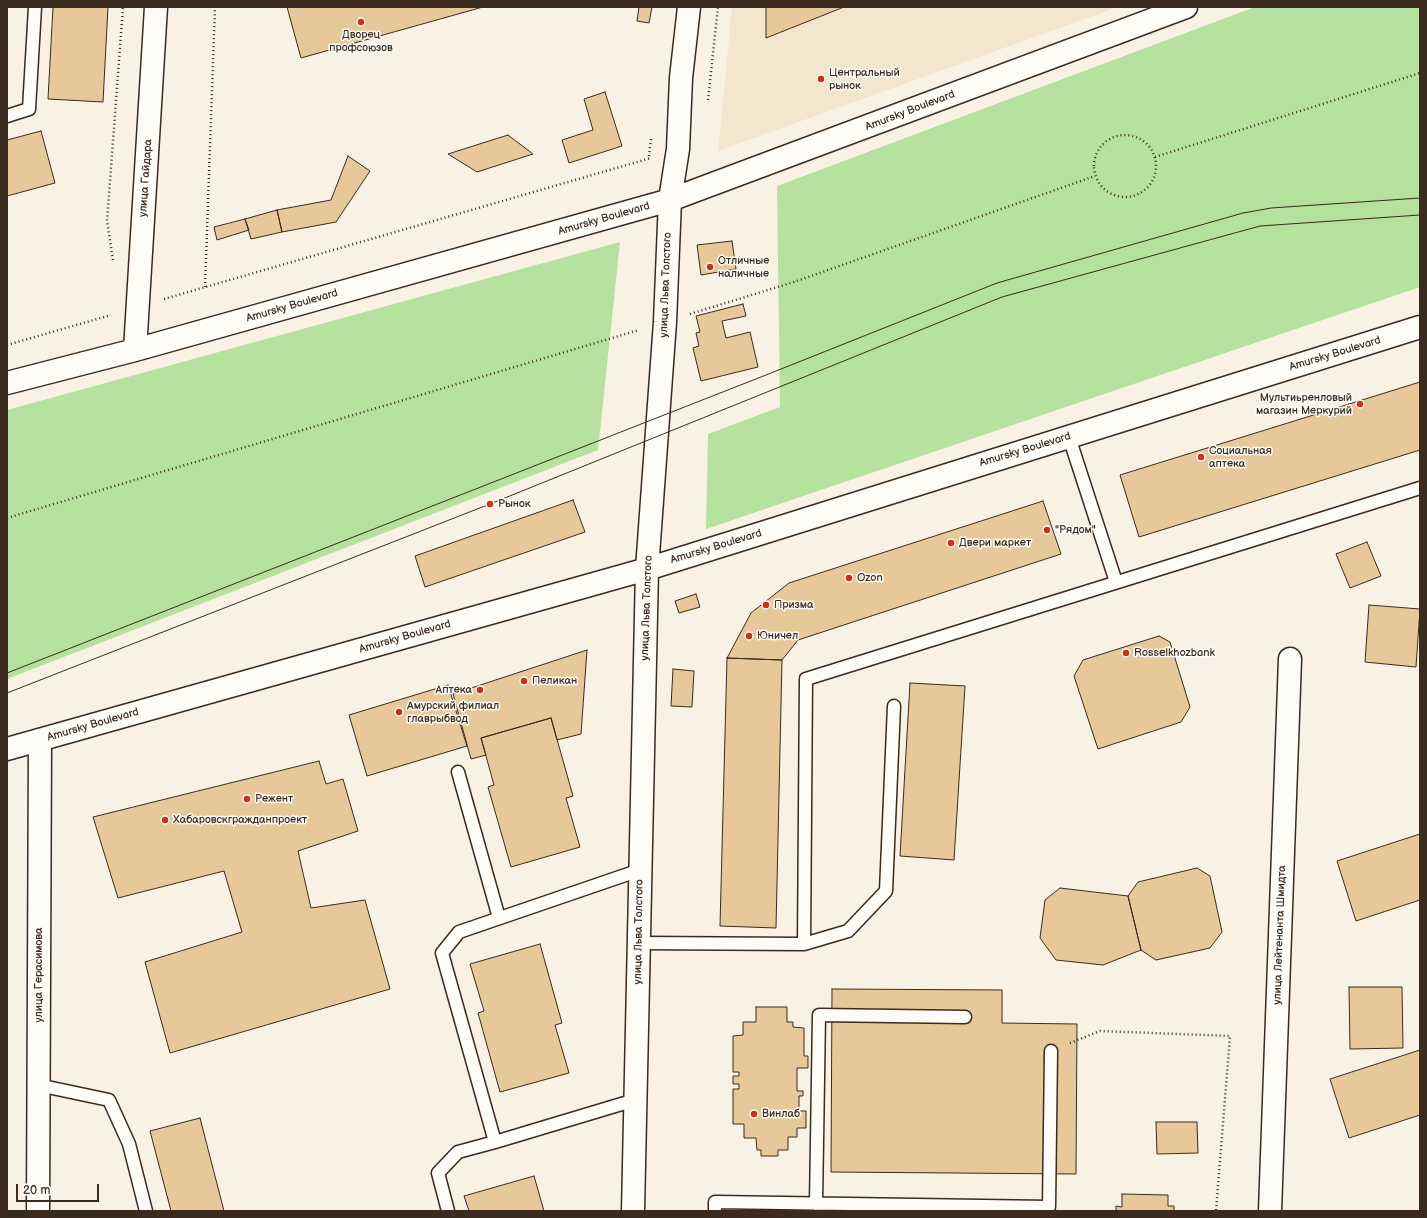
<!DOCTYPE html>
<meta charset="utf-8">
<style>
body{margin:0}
#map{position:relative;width:1427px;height:1218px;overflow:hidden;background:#f9f2e4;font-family:"Balsamiq Sans",sans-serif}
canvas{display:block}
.frame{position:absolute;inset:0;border:8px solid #3b2a1e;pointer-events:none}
.scale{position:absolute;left:16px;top:1184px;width:83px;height:18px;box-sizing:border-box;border:2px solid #3b2a1e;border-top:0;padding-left:5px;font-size:12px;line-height:14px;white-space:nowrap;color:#3b2a1e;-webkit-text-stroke:3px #fdfcf7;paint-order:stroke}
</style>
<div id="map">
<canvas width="1427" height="1218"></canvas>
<div class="frame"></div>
<div class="scale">20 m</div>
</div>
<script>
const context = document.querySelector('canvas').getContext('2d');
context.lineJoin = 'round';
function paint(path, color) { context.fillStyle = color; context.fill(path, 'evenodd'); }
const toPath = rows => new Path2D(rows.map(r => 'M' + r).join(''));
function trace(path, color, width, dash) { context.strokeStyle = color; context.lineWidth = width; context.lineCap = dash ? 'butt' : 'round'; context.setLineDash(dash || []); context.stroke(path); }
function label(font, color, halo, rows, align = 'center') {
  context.font = font + ' "Balsamiq Sans",sans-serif'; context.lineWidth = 3; context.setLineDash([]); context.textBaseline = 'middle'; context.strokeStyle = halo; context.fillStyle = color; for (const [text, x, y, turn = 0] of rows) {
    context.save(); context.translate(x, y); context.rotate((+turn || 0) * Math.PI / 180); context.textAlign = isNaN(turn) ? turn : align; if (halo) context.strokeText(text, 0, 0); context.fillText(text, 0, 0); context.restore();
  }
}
paint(toPath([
 [732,7,1118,7,718,151]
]), '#f4e5ce');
paint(toPath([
 [1255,7,1420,7,1420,287,706,529,708,434,780,407,777,186],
 [620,242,598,450,7,679,7,410]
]), '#b7e19e');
const building = toPath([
 [53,7,108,7,103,102,48,99,53,7],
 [287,7,483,7,301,58,287,7],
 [639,7,652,7,649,23,637,21,639,7],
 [766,7,844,7,766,38,766,7],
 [605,92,622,146,569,163,562,140,593,130,584,99,605,92],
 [41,131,55,183,7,196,7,140,41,131],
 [508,135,533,154,477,172,448,154,508,135],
 [348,156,370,171,336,222,282,232,277,210,331,200,348,156],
 [277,210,282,232,251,239,245,219,277,210],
 [245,219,249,230,217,240,214,227,245,219],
 [732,241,736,269,701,275,697,245,732,241],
 [743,304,746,316,722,321,726,338,750,332,758,367,701,381,693,348,699,346,696,333,700,332,696,316,743,304],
 [1420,382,1420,450,1139,537,1120,475,1420,382],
 [573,500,585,532,425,587,415,556,573,500],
 [1043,501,1061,554,798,640,782,660,727,658,751,613,789,583,1043,501],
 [1367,542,1381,576,1350,588,1336,554,1367,542],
 [696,594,700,607,679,613,675,601,696,594],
 [1369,605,1420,609,1416,667,1365,662,1369,605],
 [1159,636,1170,642,1190,707,1181,722,1098,749,1074,676,1083,660,1159,636],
 [587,650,581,734,557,740,551,718,481,738,486,755,471,759,453,694,587,650],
 [727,658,782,660,776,928,720,926,727,658],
 [673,669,694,671,692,707,671,706,673,669],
 [910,683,965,686,954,860,900,856,910,683],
 [448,685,467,746,367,776,349,715,448,685],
 [551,718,573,796,566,798,580,847,511,867,488,787,494,785,481,738,551,718],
 [319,761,326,784,343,779,358,831,298,851,311,908,365,900,390,989,170,1053,145,962,242,932,224,871,118,898,93,817,319,761],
 [1420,834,1420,900,1356,921,1337,861,1420,834],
 [1197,868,1210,876,1222,932,1210,948,1156,960,1141,950,1128,896,1138,882,1197,868],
 [1060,888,1128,896,1141,950,1103,965,1056,960,1040,938,1045,900,1060,888],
 [540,944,562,1023,555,1025,569,1073,500,1092,478,1013,484,1011,470,964,540,944],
 [1349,987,1402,987,1403,1048,1350,1049,1349,987],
 [832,989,1002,990,1002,1023,1077,1024,1076,1174,831,1172,832,989],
 [756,1007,787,1007,787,1022,793,1022,793,1027,804,1028,804,1056,808,1056,808,1068,797,1068,797,1091,803,1091,803,1096,799,1096,799,1111,806,1111,806,1128,797,1128,797,1137,788,1137,788,1150,778,1150,778,1156,761,1156,761,1150,757,1150,756,1138,744,1138,744,1124,733,1124,733,1089,739,1089,739,1084,733,1084,733,1076,739,1076,739,1072,733,1072,733,1036,743,1035,743,1022,756,1022,756,1007],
 [1420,1050,1420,1115,1349,1138,1330,1079,1420,1050],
 [200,1118,224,1211,171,1211,150,1131,200,1118],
 [1156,1122,1197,1122,1198,1153,1157,1154,1156,1122],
 [534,1176,544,1211,469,1211,464,1196,534,1176],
 [1122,1194,1168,1195,1168,1206,1174,1206,1174,1211,1116,1211,1116,1206,1122,1207,1122,1194]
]);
paint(building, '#e7c89a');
trace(building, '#3b2a1e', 1);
const lane = toPath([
 [7,116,29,109,35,7],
 [1069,437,1116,582],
 [458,772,499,918],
 [639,943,804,944,806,679,1420,488],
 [804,944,848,931,886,891,894,706],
 [38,1085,109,1100,129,1144,146,1211],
 [495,1142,635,1100],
 [816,1204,819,1015,965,1017],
 [448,1211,438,1173,458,1152,495,1142,442,953,459,932,640,870],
 [715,1211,715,1202,1049,1207,1051,1051]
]);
const street = toPath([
 [38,1211,40,740],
 [1270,1211,1290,659]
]);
const secondary = toPath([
 [135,350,156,7],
 [7,383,135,350,670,200,1186,7],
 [7,749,647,569,1420,327],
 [633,1211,647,569,665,322,670,200,678,149,681,78,689,7]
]);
trace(lane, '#3b2a1e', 15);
trace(street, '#3b2a1e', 25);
trace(secondary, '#3b2a1e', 25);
trace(toPath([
 [708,100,718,7],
 '1094 166a31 31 0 1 1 62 0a31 31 0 1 1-62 0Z',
 [649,156,651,139],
 [1155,157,1420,73],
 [113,260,107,221,123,7],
 [205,287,215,7],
 [164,299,651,158],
 [690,314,794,282,1095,176],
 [7,345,111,315],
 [7,518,639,330],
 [1070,1043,1100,1031,1230,1036,1216,1211]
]), '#3b2a1e', 2.5, [1, 3]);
trace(lane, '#fdfcf7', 12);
trace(street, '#fdfcf7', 22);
trace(secondary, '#fdfcf7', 22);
trace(toPath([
 [7,673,766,375,997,283,1243,213,1271,208,1420,198],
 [7,693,490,504,1002,297,1260,226,1420,215]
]), '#3b2a1e', 1);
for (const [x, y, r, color] of [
 [361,22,4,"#c8321e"],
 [821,79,4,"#c8321e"],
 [710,267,4,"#c8321e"],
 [1360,404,4,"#c8321e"],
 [1201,457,4,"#c8321e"],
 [490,504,4,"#c8321e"],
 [1047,530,4,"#c8321e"],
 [951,543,4,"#c8321e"],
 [849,578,4,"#c8321e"],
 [766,605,4,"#c8321e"],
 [749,636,4,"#c8321e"],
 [1126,653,4,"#c8321e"],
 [524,681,4,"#c8321e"],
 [480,690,4,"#c8321e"],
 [399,712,4,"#c8321e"],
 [247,799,4,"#c8321e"],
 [165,820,4,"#c8321e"],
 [754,1114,4,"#c8321e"]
]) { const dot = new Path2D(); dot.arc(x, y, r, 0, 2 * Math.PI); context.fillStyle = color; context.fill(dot); trace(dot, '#fdfcf7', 1.5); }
label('11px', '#3b2a1e', '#fdfcf7', [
 ["Дворец",361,35,"center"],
 ["профсоюзов",361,48,"center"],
 ["Центральный",829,73],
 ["рынок",829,86],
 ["Отличные",718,261],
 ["наличные",718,274],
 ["Мультиьренловый",1352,398,"right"],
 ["магазин Меркурий",1352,411,"right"],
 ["Социальная",1209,451],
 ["аптека",1209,464],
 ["Рынок",498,504],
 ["\"Рядом\"",1055,530],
 ["Двери маркет",959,543],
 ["Ozon",857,578],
 ["Призма",774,605],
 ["Юничел",757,636],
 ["Rosselkhozbank",1134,653],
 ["Пеликан",532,681],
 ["Аптека",472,690,"right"],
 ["Амурский филиал",407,706],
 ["главрыбвод",407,719],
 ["Режент",255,799],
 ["Хабаровскгражданпроект",173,820],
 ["Винлаб",762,1114]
], 'left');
label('11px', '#3b2a1e', '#fdfcf7', [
 ["Amursky Boulevard",910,111,-21],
 ["улица Гайдара",146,178,-86],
 ["Amursky Boulevard",604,219,-16],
 ["улица Льва Толстого",666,285,-88],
 ["Amursky Boulevard",292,306,-16],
 ["Amursky Boulevard",1335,354,-17],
 ["Amursky Boulevard",1025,450,-17],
 ["Amursky Boulevard",716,547,-17],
 ["улица Льва Толстого",647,608,-88],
 ["Amursky Boulevard",405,637,-16],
 ["Amursky Boulevard",93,725,-16],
 ["улица Льва Толстого",639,932,-89],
 ["улица Лейтенанта Шмидта",1280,935,-88],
 ["улица Герасимова",39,975,-90]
]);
</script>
